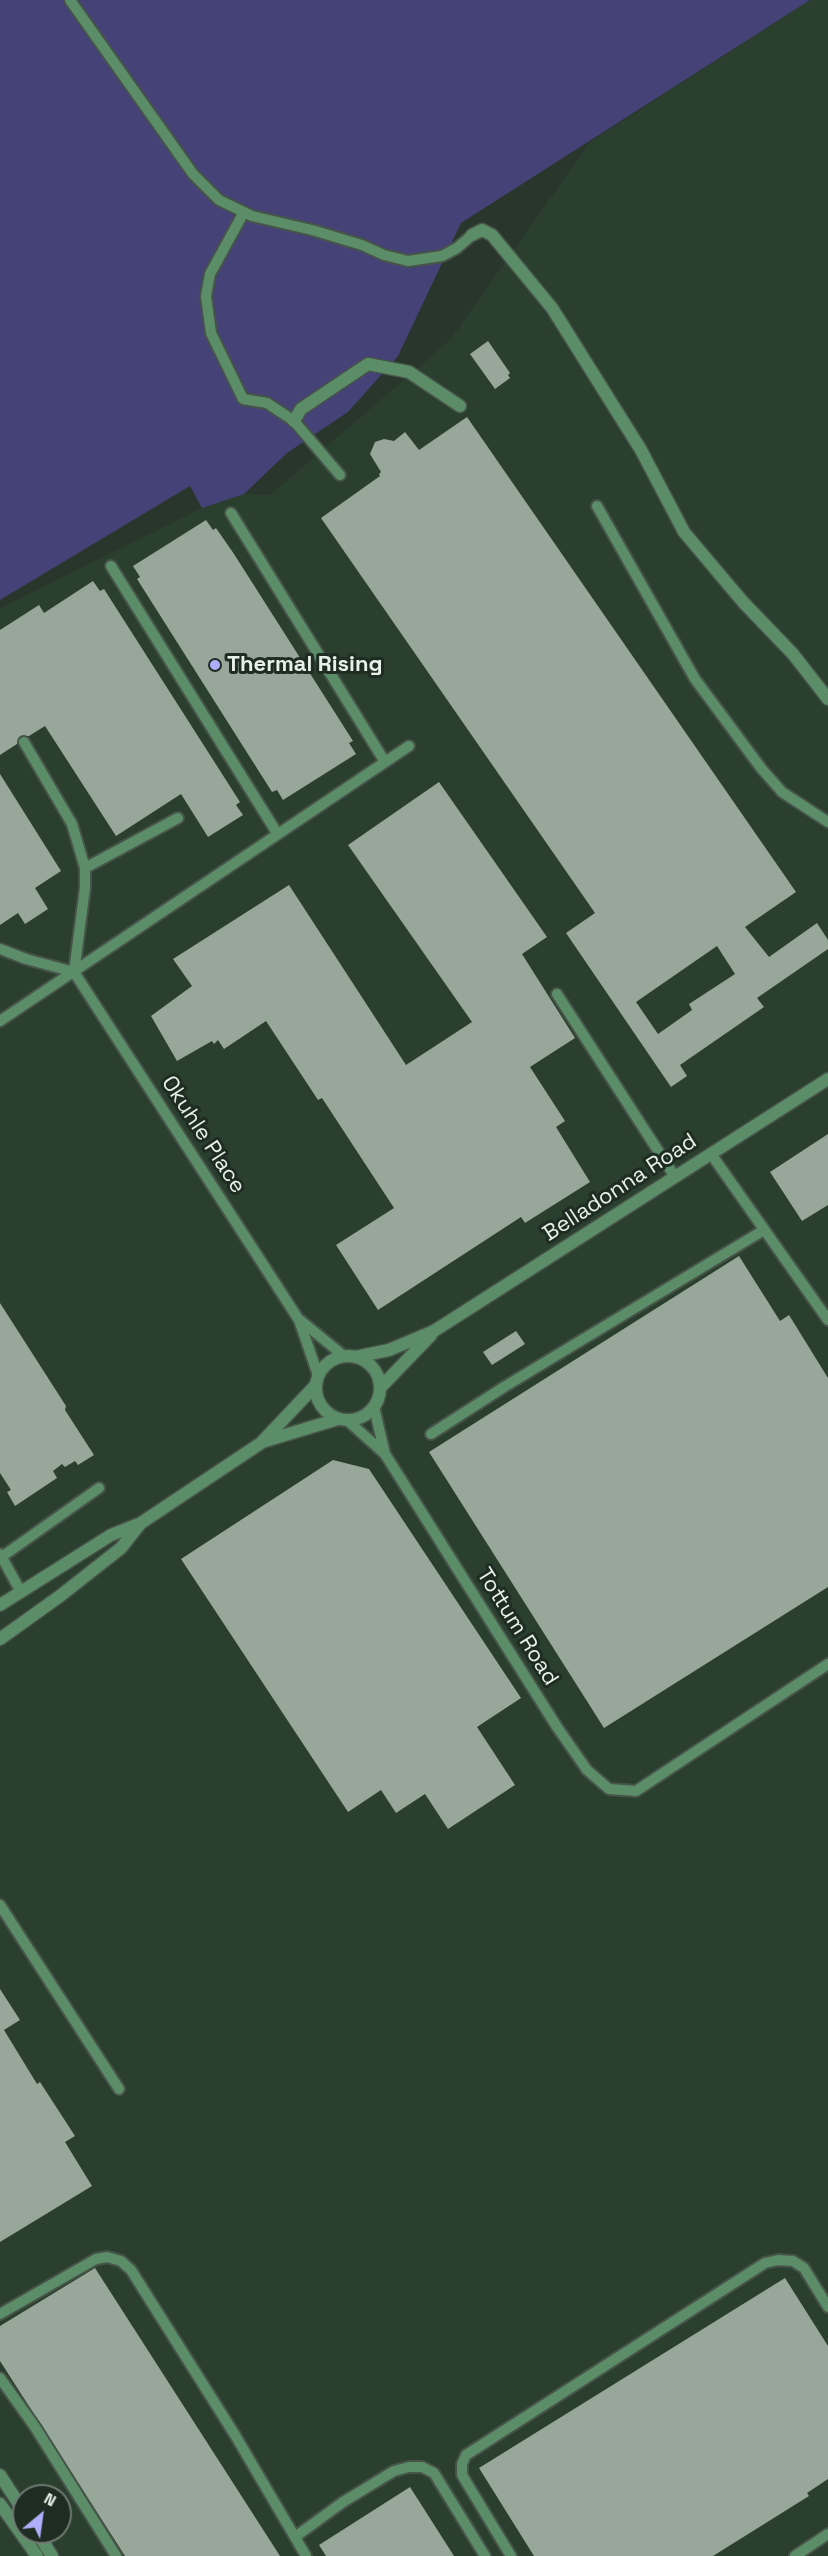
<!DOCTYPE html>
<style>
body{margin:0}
#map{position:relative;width:828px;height:2556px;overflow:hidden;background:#28362b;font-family:"Space Grotesk",sans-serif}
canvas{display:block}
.north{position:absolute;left:12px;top:2484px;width:60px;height:60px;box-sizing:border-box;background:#1e2c21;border:2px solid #6e7a71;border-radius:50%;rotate:29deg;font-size:16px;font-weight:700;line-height:24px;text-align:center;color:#e7f0e9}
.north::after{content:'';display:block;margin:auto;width:21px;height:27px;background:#aeaefb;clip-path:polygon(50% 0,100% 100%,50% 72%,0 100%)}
</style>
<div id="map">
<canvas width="828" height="2556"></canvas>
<div class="north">N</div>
</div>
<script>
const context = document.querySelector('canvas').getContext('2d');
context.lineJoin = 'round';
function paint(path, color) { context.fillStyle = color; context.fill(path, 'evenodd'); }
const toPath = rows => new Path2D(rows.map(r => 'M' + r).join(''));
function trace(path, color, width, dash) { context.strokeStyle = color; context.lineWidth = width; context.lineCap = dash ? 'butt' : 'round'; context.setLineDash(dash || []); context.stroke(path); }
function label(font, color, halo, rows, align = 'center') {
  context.font = font + ' "Space Grotesk",sans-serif'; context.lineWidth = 6; context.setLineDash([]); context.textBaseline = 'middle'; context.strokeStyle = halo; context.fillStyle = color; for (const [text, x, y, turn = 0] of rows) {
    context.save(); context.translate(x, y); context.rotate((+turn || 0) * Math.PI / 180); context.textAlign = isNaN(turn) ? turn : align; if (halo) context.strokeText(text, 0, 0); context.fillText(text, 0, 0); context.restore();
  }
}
paint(toPath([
 [810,0,828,0,828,2556,0,2556,0,608,202,508,244,494,270,495,450,340,590,142],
 [24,2496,60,2496,60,2532,24,2532]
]), '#2b3f2f');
paint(toPath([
 [0,0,810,0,461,223,398,356,348,412,287,453,244,494,202,508,190,486,0,600]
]), '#444277');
paint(toPath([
 [488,341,510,373,508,375,510,378,495,389,470,354],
 [467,417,796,892,745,927,769,957,817,923,828,940,828,949,757,998,764,1007,680,1065,687,1076,671,1087,566,933,595,913,321,518,380,476,379,474,381,472,370,454,375,442,384,439,394,441,405,432,419,450],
 [717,946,735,974,689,1004,692,1010,658,1034,636,1002],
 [206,520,213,530,216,528,234,554,353,741,349,743,356,754,283,800,277,790,272,792,137,579,140,577,133,566],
 [93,581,100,591,104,589,240,802,236,805,243,815,208,837,181,794,116,836,45,726,29,736,20,736,17,744,0,755,0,630,39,605,44,613],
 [0,774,61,871,35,888,48,909,25,924,18,913,0,925],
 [439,782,547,937,522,954,575,1038,530,1067,565,1121,556,1127,590,1182,525,1223,521,1217,378,1310,336,1245,394,1208,322,1098,318,1100,266,1021,224,1049,218,1040,214,1044,212,1041,177,1061,151,1016,192,986,173,959,289,885,406,1065,472,1022,348,845],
 [828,1134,828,1205,802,1221,770,1172],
 [739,1256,780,1321,789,1315,828,1378,828,1587,604,1728,429,1452],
 [0,1303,66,1406,65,1410,94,1455,78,1465,75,1461,65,1467,62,1464,53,1471,57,1478,15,1506,7,1492,11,1490,0,1473],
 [516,1331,525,1344,492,1365,483,1352],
 [333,1460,369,1469,521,1698,477,1727,515,1785,448,1829,425,1794,396,1813,381,1790,348,1812,181,1559],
 [0,1989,20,2020,4,2030,37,2084,40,2082,75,2136,65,2142,92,2186,0,2242],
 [95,2268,280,2556,125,2556,0,2361,0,2326],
 [785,2278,828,2346,828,2479,807,2493,809,2496,713,2556,534,2556,479,2468],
 [410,2487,454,2556,326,2556,319,2545]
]), '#97a79a');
const service = toPath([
 [70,0,193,174,219,200,252,216,312,230,362,245,384,255,408,261,442,256,457,248,472,235],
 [244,212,210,274,206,296,211,333,243,399,267,403,294,421,340,475],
 [597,506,695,679,761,768,782,792,828,822],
 [231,513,385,762],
 [111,566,277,833],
 [24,742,72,824,85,868,85,888,74,972],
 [85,868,178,818],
 [0,949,26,959,74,972],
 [74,972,299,1320,318,1375],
 [557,994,675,1177],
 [0,1021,409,746],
 [711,1154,828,1320],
 [300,1320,344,1356],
 [374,1407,385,1454],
 [348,1421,385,1454,557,1727,587,1770,609,1789,636,1791,828,1664],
 [431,1434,504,1387,764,1230],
 [0,1554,21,1592],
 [0,1558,99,1488],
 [0,1905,119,2089],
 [0,2314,96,2259,107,2257,121,2261,131,2270,235,2435,306,2556],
 [0,2378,35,2427,116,2556],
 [295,2537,343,2502,394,2471,409,2467,422,2467,434,2473,485,2556],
 [511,2556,462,2475,462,2464,466,2455,765,2263,778,2260,793,2261,804,2268,828,2307],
 [795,2556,828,2534]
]);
const minor = toPath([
 [472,235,482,230,492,235,552,308,641,450,684,532,743,602,793,654,828,699],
 [294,421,301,409,368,364,409,372,460,406],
 '316 1388a32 32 0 1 1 64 0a32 32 0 1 1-64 0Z',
 [355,1357,389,1350,434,1331,828,1079],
 [380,1388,431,1335],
 [262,1442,338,1419],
 [0,1605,111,1535,141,1523,261,1443,315,1386],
 [0,1639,60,1596,121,1548,140,1524]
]);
const tertiary = toPath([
 [0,2475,24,2512],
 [0,2504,37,2556],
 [37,2532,52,2556]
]);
trace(service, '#475449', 14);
trace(minor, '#475449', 15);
trace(tertiary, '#475449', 15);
trace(service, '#5b8e68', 10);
trace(minor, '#5b8e68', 12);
trace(tertiary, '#5b8e68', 12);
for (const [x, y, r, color] of [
 [215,665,6,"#aeaefb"]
]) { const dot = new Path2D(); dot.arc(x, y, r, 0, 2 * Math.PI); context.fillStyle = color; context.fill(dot); trace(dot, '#1e2c21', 2); }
label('bold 22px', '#e7f0e9', '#1e2c21', [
 ["Thermal Rising",227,665]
], 'left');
label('22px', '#e7f0e9', '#1e2c21', [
 ["Okuhle Place",203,1135,57],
 ["Belladonna Road",620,1188,-33],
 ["Tottum Road",517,1627,58]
]);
</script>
